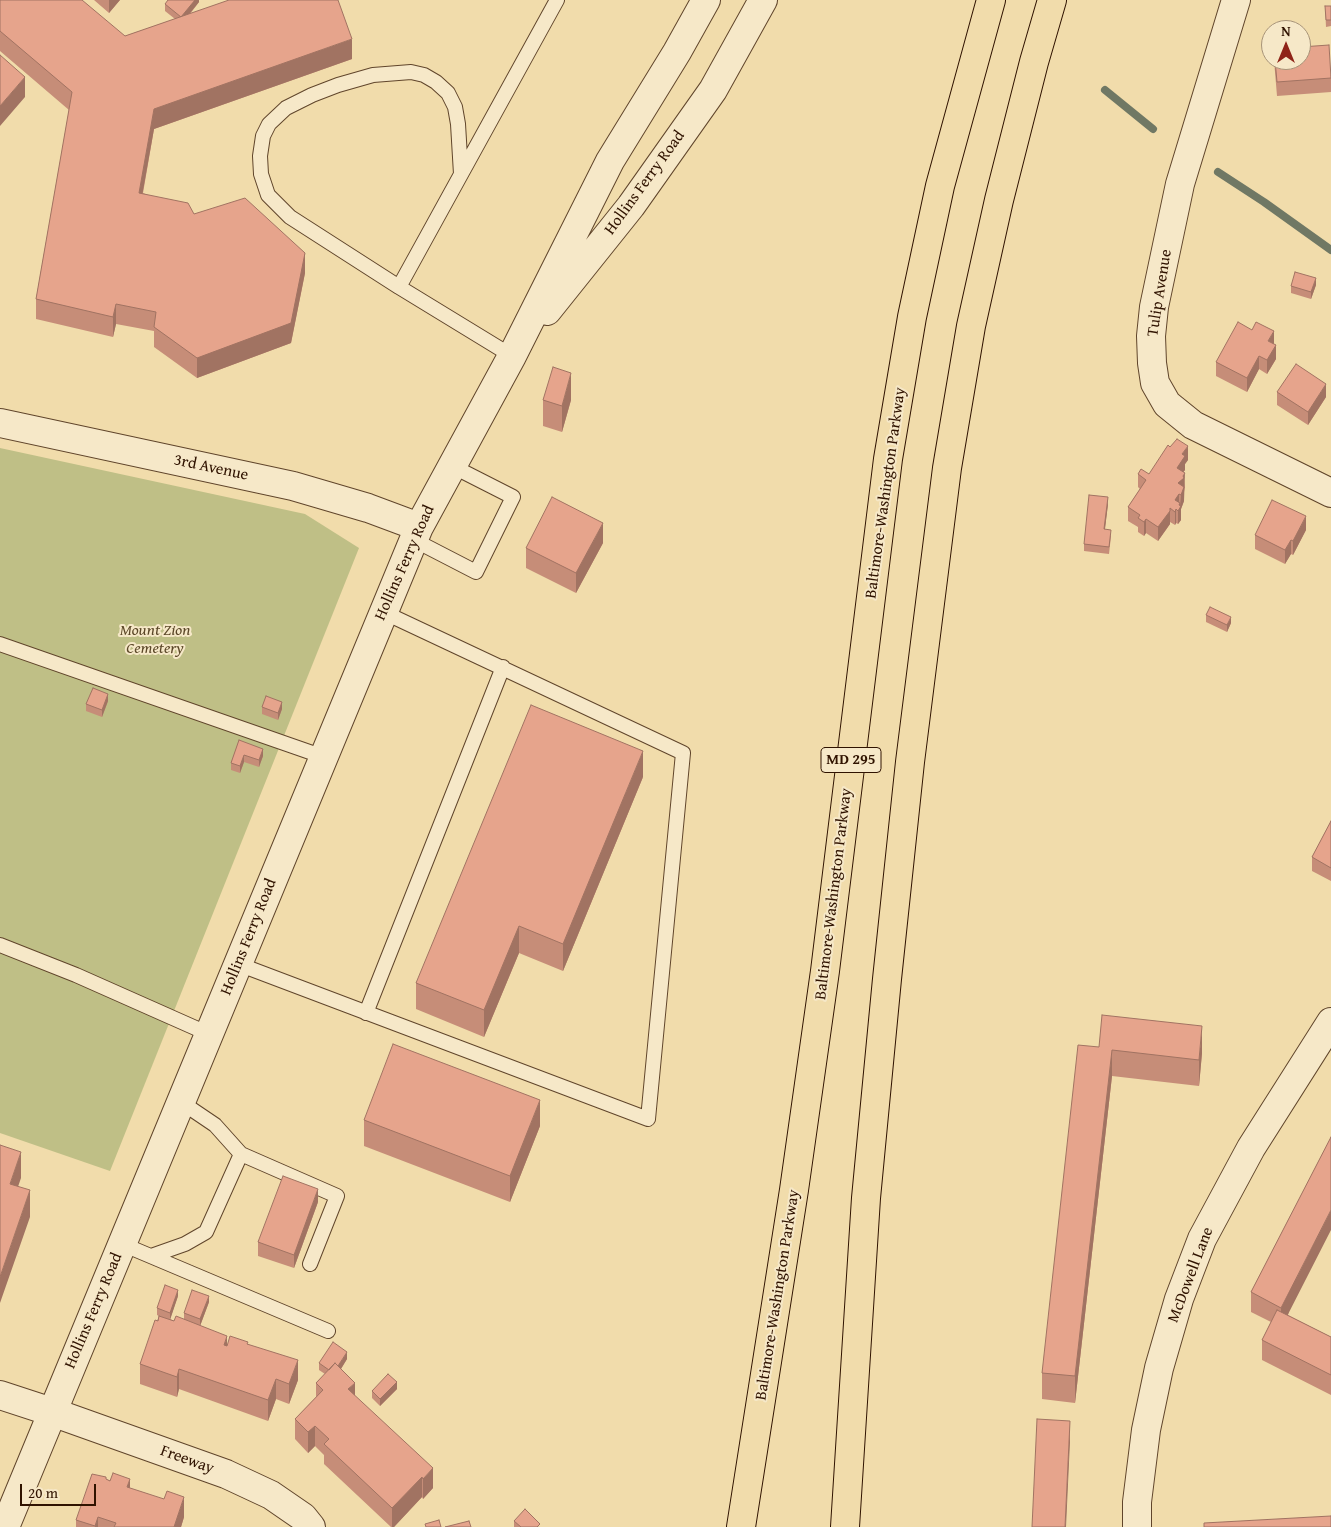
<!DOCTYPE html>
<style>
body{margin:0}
#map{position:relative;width:1331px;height:1527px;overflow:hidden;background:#f1dcab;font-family:"Gentium Book Plus",serif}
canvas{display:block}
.north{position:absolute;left:1261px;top:20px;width:50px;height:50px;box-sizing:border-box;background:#f6e8c8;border:1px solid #a79378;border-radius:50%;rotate:0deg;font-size:14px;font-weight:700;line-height:20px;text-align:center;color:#301300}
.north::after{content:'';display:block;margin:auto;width:18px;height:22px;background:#8f2418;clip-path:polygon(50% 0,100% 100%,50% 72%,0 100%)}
.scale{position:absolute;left:20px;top:1484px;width:76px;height:22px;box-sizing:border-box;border:2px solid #301300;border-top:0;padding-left:6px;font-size:15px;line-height:18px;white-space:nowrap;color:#301300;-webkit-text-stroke:4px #f6e8c8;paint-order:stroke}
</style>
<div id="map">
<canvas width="1331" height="1527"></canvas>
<div class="north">N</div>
<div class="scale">20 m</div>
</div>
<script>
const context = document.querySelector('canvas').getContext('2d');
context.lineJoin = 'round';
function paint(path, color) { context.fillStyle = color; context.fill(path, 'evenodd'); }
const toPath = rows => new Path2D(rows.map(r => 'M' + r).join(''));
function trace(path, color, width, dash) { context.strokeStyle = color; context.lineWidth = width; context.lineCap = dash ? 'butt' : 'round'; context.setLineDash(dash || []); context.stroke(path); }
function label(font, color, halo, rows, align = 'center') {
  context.font = font + ' "Gentium Book Plus",serif'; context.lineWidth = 4; context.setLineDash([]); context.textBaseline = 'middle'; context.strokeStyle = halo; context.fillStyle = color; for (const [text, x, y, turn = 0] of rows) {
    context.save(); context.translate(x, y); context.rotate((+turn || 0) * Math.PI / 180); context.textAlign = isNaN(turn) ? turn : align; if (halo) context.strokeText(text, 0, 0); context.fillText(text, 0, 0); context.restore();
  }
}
paint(toPath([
 [0,448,305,514,359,548,110,1171,0,1133]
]), '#bfbf86');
trace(toPath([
 [1105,90,1153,129],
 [1218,172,1264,202,1331,250]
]), '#707864', 8);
const service = toPath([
 [461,174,458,124,455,107,448,93,436,82,424,75,411,72,373,75,338,85,312,95,286,108,269,124,263,136,260,156,261,174,268,195,290,217,399,287,557,0],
 [399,287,512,356],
 [414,540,476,572,513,497,452,466],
 [0,644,324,757],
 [0,945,76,975,209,1034],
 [238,964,648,1119,683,753,383,612],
 [366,1013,503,667],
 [181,1102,215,1125,241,1154,337,1196,310,1264],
 [122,1244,328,1331],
 [151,1256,185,1244,206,1232,241,1154]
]);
const minor = toPath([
 [0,1395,52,1412,226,1474,271,1495,303,1517,311,1527]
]);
const tertiary = toPath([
 [1236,0,1180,184,1154,307,1151,336,1152,363,1155,383,1167,404,1193,425,1331,493],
 [547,311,631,206,713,90,763,0],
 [0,423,293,486,368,508,419,527],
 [5,1527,419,527,512,356,610,161,677,52,706,0],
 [1137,1527,1137,1502,1146,1430,1159,1368,1179,1299,1202,1239,1251,1148,1331,1022]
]);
const motorway = toPath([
 [741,1527,794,1190,825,971,888,459,912,317,940,186,991,0],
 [845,1527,866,1198,887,979,910,762,947,468,971,326,999,200,1034,62,1052,0]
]);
trace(service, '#60452b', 16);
trace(minor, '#60452b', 30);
trace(tertiary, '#60452b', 30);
trace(motorway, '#301300', 30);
trace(service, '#f6e8c8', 14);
trace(minor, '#f6e8c8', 28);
trace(tertiary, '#f6e8c8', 28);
trace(motorway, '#f1dcab', 28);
paint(toPath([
 [0,0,125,36,175,19,165,11,165,4,199,0,199,2,190,14,352,59,154,129,143,193,194,214,305,273,291,343,197,378,154,347,154,331,116,324,113,337,36,319,36,299,69,110,0,51],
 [94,0,120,0,109,13],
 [1325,6,1331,6,1331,26,1326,27],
 [1274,60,1301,60,1331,75,1331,92,1277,96],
 [1316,285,1311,299,1291,293,1291,286],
 [1274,344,1276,359,1267,374,1259,369,1247,392,1216,376,1216,362],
 [1277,392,1326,397,1308,425,1277,405],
 [543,400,571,400,562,432,543,426],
 [1188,460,1185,464,1185,470,1183,472,1185,487,1184,492,1184,501,1181,509,1181,520,1178,524,1176,523,1175,525,1170,522,1170,524,1158,541,1146,533,1144,536,1138,532,1138,527,1128,521,1128,507,1140,489,1138,487,1138,474,1149,474],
 [1108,504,1105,529,1111,536,1109,554,1084,551,1084,544],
 [1306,530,1293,555,1291,554,1285,564,1255,549,1255,535],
 [603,543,576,593,526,568,526,548],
 [1206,615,1231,623,1227,632,1206,622],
 [108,701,102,717,86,711,86,704],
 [262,707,282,709,278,720,262,714],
 [239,740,263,756,259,767,244,762,240,773,231,770,231,763],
 [643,777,563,971,519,953,484,1037,416,1009,416,983],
 [1331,821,1331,881,1312,871,1312,857],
 [1099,1047,1202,1053,1199,1086,1112,1076,1075,1403,1042,1399,1042,1373],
 [364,1120,540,1126,510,1202,364,1146],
 [1331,1137,1288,1315,1331,1337,1331,1395,1262,1360,1262,1340,1271,1322,1251,1312,1251,1292],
 [318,1202,294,1268,258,1256,258,1242],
 [178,1296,170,1319,174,1321,184,1319,184,1313,209,1302,200,1326,227,1344,248,1344,298,1380,289,1404,276,1399,268,1421,179,1389,177,1397,140,1384,140,1364,159,1316,157,1315,157,1308],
 [347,1359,341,1369,355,1396,433,1488,423,1499,422,1497,394,1527,391,1527,324,1464,324,1455,315,1446,308,1453,295,1439,295,1419,316,1397,316,1383,325,1374,319,1370,319,1363],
 [397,1389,380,1406,372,1398,372,1391],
 [106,1479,130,1488,184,1517,181,1527,76,1527,76,1520],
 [514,1521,540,1527,514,1527]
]), '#c68d78');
paint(toPath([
 [109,0,120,0,109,13],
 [195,0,199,0,199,2,181,24,181,17],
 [352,39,352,59,154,129,139,213,139,193,154,109],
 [25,77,25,97,0,126,0,106],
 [305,253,305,273,291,343,197,378,197,358],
 [1316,278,1316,285,1311,299,1311,292],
 [116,304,116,324,113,337,113,317],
 [1274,331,1274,345,1268,341],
 [1276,345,1276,359,1267,374,1267,360],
 [1259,356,1259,369,1247,392,1247,378],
 [571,373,571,400,562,432,562,406],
 [1326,384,1326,397,1308,425,1308,412],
 [1188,446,1188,460,1185,464,1185,470,1177,481,1177,468,1182,454],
 [1185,473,1184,501,1181,509,1181,520,1178,524,1178,511,1176,509,1176,523,1175,525,1175,500,1178,483],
 [1179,494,1181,495,1180,507,1180,503,1179,504],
 [1108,497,1108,504,1104,536,1104,529],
 [1170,511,1170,524,1158,541,1158,527],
 [1306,516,1306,530,1293,555,1293,541],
 [1146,519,1146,533,1144,536,1144,522],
 [603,523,603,543,576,593,576,573],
 [1291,540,1291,554,1285,564,1285,550],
 [1231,617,1231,623,1227,632,1227,625],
 [108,694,108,701,102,717,102,710],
 [282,702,282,709,278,720,278,713],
 [263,749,263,756,259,767,259,760],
 [643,751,643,777,563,971,563,944],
 [244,755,244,762,240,773,240,766],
 [519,926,519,953,484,1037,484,1010],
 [1202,1026,1202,1053,1199,1086,1199,1060],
 [1112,1050,1112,1076,1075,1403,1075,1376],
 [540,1100,540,1126,510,1202,510,1176],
 [21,1152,21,1178,10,1210,10,1184],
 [318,1189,318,1202,294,1268,294,1255],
 [30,1190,30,1217,0,1303,0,1277],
 [1331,1210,1331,1230,1281,1328,1281,1308],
 [178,1290,178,1296,170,1320,170,1313],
 [209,1296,209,1302,200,1326,200,1319],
 [227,1336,227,1356,224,1345],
 [347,1352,347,1359,334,1380,334,1373],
 [298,1360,298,1380,289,1404,289,1384],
 [179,1369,179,1389,177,1397,177,1377],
 [276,1379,276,1399,268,1421,268,1400],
 [397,1382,397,1389,380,1406,380,1399],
 [355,1383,355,1403,348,1389],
 [1070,1421,1070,1441,1066,1527,1065,1527],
 [315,1426,315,1446,308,1453,308,1432],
 [433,1468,433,1488,423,1499,423,1479],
 [422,1477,422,1497,394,1527,392,1527,392,1508],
 [130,1479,130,1499,127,1487],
 [184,1497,184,1517,181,1527,174,1527],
 [98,1517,98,1527,95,1527,95,1526]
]), '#a17362');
const building = toPath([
 [0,0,82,0,125,36,229,0,338,0,352,39,154,109,139,193,188,203,194,214,245,198,305,253,291,323,197,358,154,327,156,312,116,304,113,317,36,299,72,92,0,31,0,0],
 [168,0,195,0,181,17,165,4,168,0],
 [1325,6,1331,6,1331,20,1326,20,1325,6],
 [1329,45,1331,78,1277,82,1275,60,1301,60,1301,47,1329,45],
 [0,55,25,77,0,106,0,55],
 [1295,272,1316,278,1311,292,1291,286,1295,272],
 [1238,322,1252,330,1256,322,1274,331,1268,341,1276,345,1267,360,1259,356,1247,378,1216,362,1238,322],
 [1296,364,1326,384,1308,412,1277,392,1296,364],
 [553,367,571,373,562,406,543,400,553,367],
 [1177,439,1188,446,1182,454,1185,456,1177,468,1185,473,1183,476,1184,478,1178,483,1184,487,1181,495,1179,494,1175,500,1180,503,1179,505,1181,506,1178,511,1176,509,1175,512,1170,508,1170,511,1158,527,1146,519,1144,522,1138,518,1140,515,1128,507,1146,480,1138,474,1141,469,1149,474,1168,445,1170,447,1177,439],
 [1089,495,1108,497,1104,529,1111,530,1109,547,1084,544,1089,495],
 [552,497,603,523,576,573,526,548,552,497],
 [1272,500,1306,516,1293,541,1291,540,1285,550,1255,535,1272,500],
 [1210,607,1231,617,1227,625,1206,615,1210,607],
 [93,688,108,694,102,710,86,704,93,688],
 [266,696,282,702,278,713,262,707,266,696],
 [531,705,643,751,563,944,519,926,484,1010,416,983,531,705],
 [239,740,263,749,259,760,244,755,240,766,231,763,239,740],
 [1331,821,1331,868,1312,857,1331,821],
 [1102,1015,1202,1026,1199,1060,1112,1050,1075,1376,1042,1373,1078,1045,1099,1047,1102,1015],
 [393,1044,540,1100,510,1176,364,1120,393,1044],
 [1331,1137,1331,1210,1281,1308,1251,1292,1331,1137],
 [0,1145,21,1152,10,1184,30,1190,0,1277,0,1145],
 [283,1176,318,1189,294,1255,258,1242,283,1176],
 [165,1285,178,1290,170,1313,157,1308,165,1285],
 [192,1290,209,1296,200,1319,184,1313,192,1290],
 [1277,1310,1331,1337,1331,1375,1262,1340,1277,1310],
 [159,1316,174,1321,176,1316,227,1336,224,1345,227,1346,230,1336,248,1342,247,1344,298,1360,289,1384,276,1379,268,1400,179,1369,177,1377,140,1364,155,1320,158,1321,159,1316],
 [333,1342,347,1352,338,1366,335,1363,329,1370,319,1363,333,1342],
 [335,1363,355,1383,348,1389,433,1468,423,1479,422,1477,392,1508,324,1444,329,1439,315,1426,308,1432,295,1419,323,1390,316,1383,335,1363],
 [388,1374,397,1382,380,1399,372,1391,388,1374],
 [1037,1419,1070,1421,1065,1527,1032,1527,1037,1419],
 [113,1473,130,1479,127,1487,164,1499,167,1491,184,1497,174,1527,114,1527,116,1523,98,1517,95,1526,76,1520,92,1474,106,1477,106,1479,110,1481,113,1473],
 [525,1509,540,1524,537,1527,521,1527,514,1521,525,1509],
 [1331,1516,1331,1527,1204,1527,1204,1523,1331,1516],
 [439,1520,441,1527,426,1527,425,1524,439,1520],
 [469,1521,471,1527,445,1527,469,1521]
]);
paint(building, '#e6a48c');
trace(building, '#a17362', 1);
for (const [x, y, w] of [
 [851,760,60]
]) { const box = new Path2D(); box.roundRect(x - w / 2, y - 12.5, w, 25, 4); context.fillStyle = '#f6e8c8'; context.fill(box); trace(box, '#301300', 1); }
label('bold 15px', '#301300', null, [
 ["MD 295",851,760]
]);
label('16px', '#301300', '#f6e8c8', [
 ["Hollins Ferry Road",645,183,-54],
 ["Tulip Avenue",1160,293,-81],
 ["3rd Avenue",211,468,12],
 ["Baltimore-Washington Parkway",886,493,-82],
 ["Hollins Ferry Road",405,563,-66],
 ["Baltimore-Washington Parkway",834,894,-83],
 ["Hollins Ferry Road",249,937,-68],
 ["McDowell Lane",1191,1275,-69],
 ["Baltimore-Washington Parkway",778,1295,-81],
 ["Hollins Ferry Road",94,1311,-67],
 ["Freeway",187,1460,20]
]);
label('italic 16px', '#5b4728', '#f6e8c8', [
 ["Mount Zion",155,631],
 ["Cemetery",155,649]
]);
</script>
